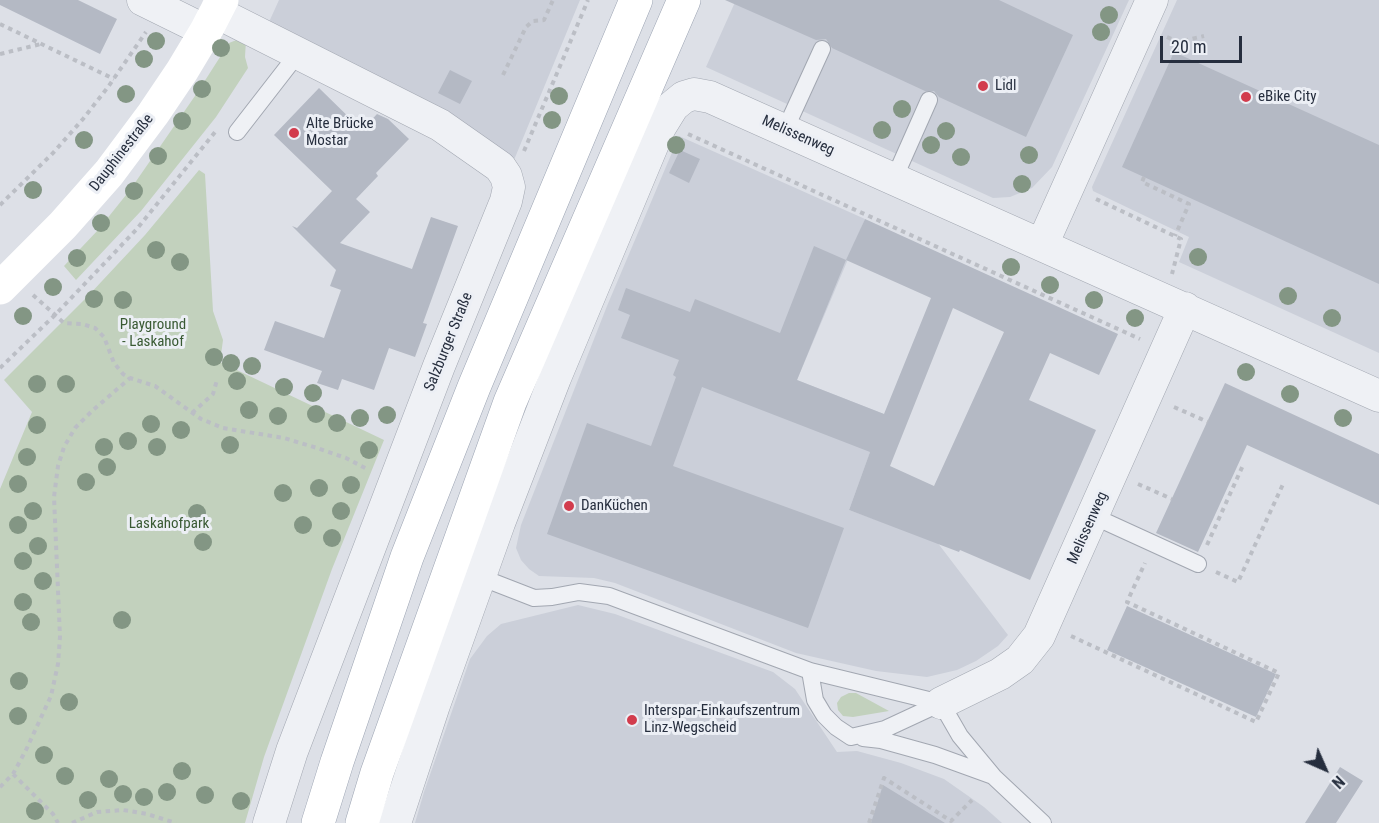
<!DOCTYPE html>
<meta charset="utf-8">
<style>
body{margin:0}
#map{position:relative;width:1379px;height:823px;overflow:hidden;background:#dde0e7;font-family:"Roboto Condensed",sans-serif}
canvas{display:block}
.north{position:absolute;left:1295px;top:739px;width:60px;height:60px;-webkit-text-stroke:4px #eceff5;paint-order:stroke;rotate:135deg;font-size:16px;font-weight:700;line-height:24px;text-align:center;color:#262e3e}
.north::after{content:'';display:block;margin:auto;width:21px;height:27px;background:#262e3e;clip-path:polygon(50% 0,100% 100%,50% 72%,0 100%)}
.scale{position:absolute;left:1160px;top:36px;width:82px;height:27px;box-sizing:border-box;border:3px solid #262e3e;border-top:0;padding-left:8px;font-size:18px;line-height:21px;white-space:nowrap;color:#262e3e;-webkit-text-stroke:4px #eceff5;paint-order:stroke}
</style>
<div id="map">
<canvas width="1379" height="823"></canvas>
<div class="north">N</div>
<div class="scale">20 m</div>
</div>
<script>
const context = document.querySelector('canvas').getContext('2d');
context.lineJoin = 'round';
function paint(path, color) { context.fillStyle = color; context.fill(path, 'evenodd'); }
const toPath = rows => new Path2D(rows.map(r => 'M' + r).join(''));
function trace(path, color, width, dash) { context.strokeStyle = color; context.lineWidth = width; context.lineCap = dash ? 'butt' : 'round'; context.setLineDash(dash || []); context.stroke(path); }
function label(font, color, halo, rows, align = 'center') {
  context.font = font + ' "Roboto Condensed",sans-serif'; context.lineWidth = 6; context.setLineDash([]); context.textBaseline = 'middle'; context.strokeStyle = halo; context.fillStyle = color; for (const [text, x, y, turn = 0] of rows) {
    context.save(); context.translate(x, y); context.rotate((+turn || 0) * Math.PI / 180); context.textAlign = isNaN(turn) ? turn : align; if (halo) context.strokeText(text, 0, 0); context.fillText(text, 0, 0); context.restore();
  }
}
paint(toPath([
 [279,0,580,0,514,160,462,123,269,22],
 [736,0,1129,0,1052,167,1032,188,1010,197,993,198,706,67],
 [1177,0,1379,0,1379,353,1179,262,1189,237,1093,191,1092,187],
 [679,136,865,219,797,380,884,414,849,510,937,542,1008,635,998,646,976,661,957,670,927,677,876,671,796,653,615,583,594,578,539,576,529,569,521,560,516,548,521,525,607,306],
 [578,605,615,614,773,672,795,689,837,752,857,751,901,763,944,779,984,807,1002,823,415,823,424,792,470,659,487,636,501,624]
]), '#cbcfd9');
paint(toPath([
 [239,39,246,40,245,57,248,68,216,117,141,211,76,280,64,266,98,230,130,190,197,93,229,43],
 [199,170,205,174,213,311,223,340,220,362,384,440,332,569,264,757,245,823,0,823,0,489,32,412,4,380,88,296,145,235],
 [849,693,856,693,889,711,853,717,843,716,838,710,837,703,841,697]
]), '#c2d1bd');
paint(toPath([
 [0,0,78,0,117,19,100,54,0,5],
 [725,0,999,0,1073,35,1026,137,939,97,934,91,925,91,832,48,826,39,816,40],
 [1174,52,1379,145,1379,284,1122,167],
 [450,70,472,81,460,104,438,93],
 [319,88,362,130,377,114,388,119,409,139,376,173,378,176,356,199,370,212,340,243,412,269,431,217,458,226,423,323,427,324,415,357,389,348,374,390,342,379,338,390,317,383,322,371,264,350,275,321,324,338,341,290,330,286,336,270,292,226,297,228,332,191,274,135],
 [680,150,700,159,689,183,669,173],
 [865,219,1118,334,1099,375,1050,353,1029,400,1096,430,1030,580,960,550,959,552,849,510,870,452,702,387,673,466,844,528,808,628,547,534,587,423,651,446,676,377,673,375,679,360,621,338,630,315,618,310,626,288,690,312,695,299,780,333,814,246,846,260],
 [846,260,931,298,884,414,797,380],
 [953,308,1004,332,934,486,890,466],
 [1225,383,1379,454,1379,505,1247,445,1198,552,1156,533],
 [1127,606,1276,674,1256,717,1107,650],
 [1340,767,1363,781,1336,823,1305,823],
 [883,785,945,823,871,823]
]), '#b4b9c4');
const service = toPath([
 [785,130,822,49],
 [237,132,289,65,296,53],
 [894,179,929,100],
 [1093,516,1198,564],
 [480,577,534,598,552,597,579,592,609,596,810,671,941,703,960,736,994,777,1043,823],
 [810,671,815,700,824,715,836,727,851,737,885,729,941,703],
 [863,738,881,740,935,755,993,776]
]);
const minor = toPath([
 [143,0,206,31],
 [216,12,440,125,500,167,506,176,509,187,506,201,439,366,292,751,269,823],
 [1042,245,1152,0],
 [941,703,1000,674,1020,660,1039,636,1185,308],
 [395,823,434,705,499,523,555,378,660,127,673,106,684,97,694,94,710,97,1379,396]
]);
const primary = toPath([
 [318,823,337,762,407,557,474,387,636,0],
 [362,823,377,773,510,402,684,0]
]);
trace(service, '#a2a7b1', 18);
trace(minor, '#a2a7b1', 33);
trace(primary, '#9ca4b3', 34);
trace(toPath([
 [0,24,114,79],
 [1167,37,1178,42,1204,36],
 [0,54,41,44],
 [503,75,526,27,533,21,544,20,553,0],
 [688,134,1140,339],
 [524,151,588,0],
 [1144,177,1142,182,1189,204,1175,236],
 [1096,199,1181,239,1172,274],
 [0,205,53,153,83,119,108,87,146,32],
 [33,295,64,323,82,324,95,328,104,337,114,363,123,374,130,378,155,386,201,419,223,428,284,438,317,448,346,458,367,469],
 [0,368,55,315,136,230,215,132],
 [1174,407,1208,422],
 [192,413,213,394,217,380],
 [1138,484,1172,499],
 [1207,545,1244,463],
 [1216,572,1238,582,1284,482],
 [1071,636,1256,722,1279,673,1127,602,1145,563],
 [13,774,53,814,58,823],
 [0,787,13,774,26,750,51,696,58,664,60,637,54,497,58,466,64,447,75,428,92,411,130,378],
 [72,823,97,812,123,810,147,814,176,823],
 [869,823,884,778,951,821,972,800]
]), '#bbbec5', 4, [4.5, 4.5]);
trace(service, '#eff1f5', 16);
trace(minor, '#eff1f5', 32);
trace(toPath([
 [0,288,63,225,109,173,153,114,182,71,206,31,222,0]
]), '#fff', 33);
trace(primary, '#fff', 33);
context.fillStyle = '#839684';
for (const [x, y] of [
 [1109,15],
 [1101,32],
 [156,41],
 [221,48],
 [144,59],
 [202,89],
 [126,94],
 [559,96],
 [902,109],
 [552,120],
 [182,121],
 [882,130],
 [946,131],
 [84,140],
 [676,145],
 [931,145],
 [1029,155],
 [158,156],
 [961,157],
 [1022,184],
 [33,190],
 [134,191],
 [101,223],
 [156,250],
 [1198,257],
 [77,258],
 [180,262],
 [1011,267],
 [1050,285],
 [53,287],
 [1288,296],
 [94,299],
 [123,300],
 [1094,300],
 [23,316],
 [1135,318],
 [1332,318],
 [214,357],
 [231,363],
 [252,366],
 [1246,372],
 [237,381],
 [37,384],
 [66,384],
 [284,387],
 [313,393],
 [1290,394],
 [249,410],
 [316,414],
 [387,415],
 [278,416],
 [360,418],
 [1343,418],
 [337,423],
 [151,424],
 [37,425],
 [181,430],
 [128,441],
 [230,445],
 [104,447],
 [157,447],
 [369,450],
 [27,457],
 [107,467],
 [86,482],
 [18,484],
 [351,485],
 [319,488],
 [283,493],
 [33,511],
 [341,511],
 [197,513],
 [18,525],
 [303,525],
 [332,538],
 [203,542],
 [38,546],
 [23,561],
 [43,581],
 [23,602],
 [122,620],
 [31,622],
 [19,681],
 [69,702],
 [18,716],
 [44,755],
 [182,771],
 [65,776],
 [109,779],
 [167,792],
 [123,794],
 [205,795],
 [144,797],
 [88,800],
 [241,801],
 [35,811]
]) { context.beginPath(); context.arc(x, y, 9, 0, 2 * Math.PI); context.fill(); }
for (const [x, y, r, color] of [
 [983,86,6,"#d23c4d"],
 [1246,97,6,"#d23c4d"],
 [294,133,6,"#d23c4d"],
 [569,506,6,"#d23c4d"],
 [632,720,6,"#d23c4d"]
]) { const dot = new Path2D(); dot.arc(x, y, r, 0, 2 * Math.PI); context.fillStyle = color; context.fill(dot); trace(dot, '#eceff5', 2); }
label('15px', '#262e3e', '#eceff5', [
 ["Lidl",995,86],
 ["eBike City",1258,97],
 ["Alte Brücke",306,124],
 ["Mostar",306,141],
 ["DanKüchen",581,506],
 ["Interspar-Einkaufszentrum",644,711],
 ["Linz-Wegscheid",644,728]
], 'left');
label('15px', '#262e3e', '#eceff5', [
 ["Melissenweg",798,136,24],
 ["Dauphinestraße",122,153,-52],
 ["Salzburger Straße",449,342,-68],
 ["Melissenweg",1088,528,-66]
]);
label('15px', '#395a33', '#eceff5', [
 ["Playground",153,325],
 ["- Laskahof",153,342],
 ["Laskahofpark",169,524]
]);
</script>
